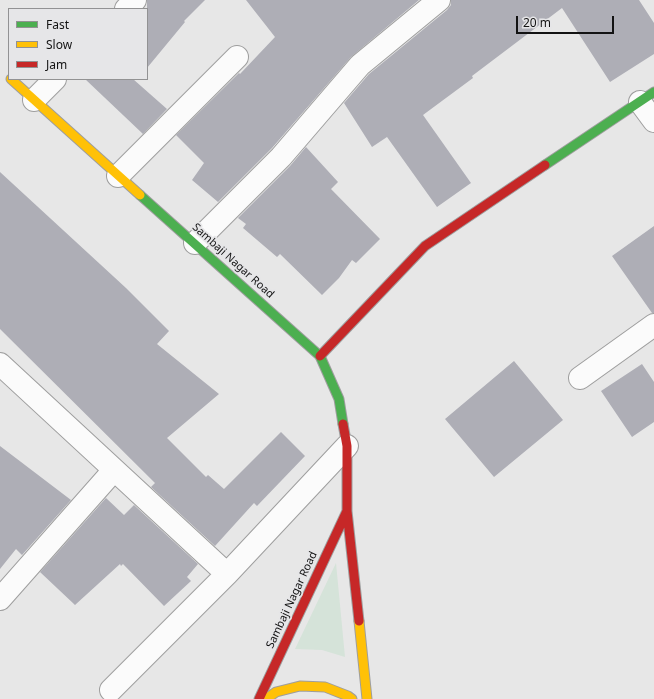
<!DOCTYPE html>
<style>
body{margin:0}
#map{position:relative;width:654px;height:699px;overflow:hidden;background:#e7e7e7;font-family:"Noto Sans",sans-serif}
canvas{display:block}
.legend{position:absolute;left:8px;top:8px;width:140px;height:72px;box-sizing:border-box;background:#e6e6e8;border:1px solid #929293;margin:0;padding:5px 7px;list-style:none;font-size:12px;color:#131313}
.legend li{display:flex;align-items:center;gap:8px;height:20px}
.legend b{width:20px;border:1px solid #929293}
.scale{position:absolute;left:516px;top:16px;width:98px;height:18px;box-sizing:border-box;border:2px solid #131313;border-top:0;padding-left:5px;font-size:12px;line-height:14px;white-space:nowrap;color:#131313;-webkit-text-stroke:3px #e6e6e8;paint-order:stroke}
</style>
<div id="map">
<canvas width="654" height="699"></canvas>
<ul class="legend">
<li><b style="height:5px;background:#4caf50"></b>Fast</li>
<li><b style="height:5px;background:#ffc107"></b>Slow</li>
<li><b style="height:5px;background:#c62828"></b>Jam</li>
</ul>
<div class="scale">20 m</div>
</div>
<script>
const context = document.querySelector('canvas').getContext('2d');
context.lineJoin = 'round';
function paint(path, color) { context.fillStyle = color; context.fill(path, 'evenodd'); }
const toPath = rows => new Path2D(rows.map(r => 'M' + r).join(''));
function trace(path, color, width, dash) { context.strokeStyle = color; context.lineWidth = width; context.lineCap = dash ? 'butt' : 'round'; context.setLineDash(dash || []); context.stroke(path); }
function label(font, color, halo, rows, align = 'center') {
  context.font = font + ' "Noto Sans",sans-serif'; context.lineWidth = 3.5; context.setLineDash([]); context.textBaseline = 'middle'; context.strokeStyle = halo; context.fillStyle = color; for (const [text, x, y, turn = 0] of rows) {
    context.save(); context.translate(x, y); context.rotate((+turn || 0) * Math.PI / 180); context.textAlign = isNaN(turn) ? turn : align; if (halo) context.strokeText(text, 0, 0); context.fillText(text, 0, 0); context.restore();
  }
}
paint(toPath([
 [336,563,345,657,322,650,295,649]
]), '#d5e3d9');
paint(toPath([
 [147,0,205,0,184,21,185,22,147,68],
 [246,0,419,0,351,57,272,148,218,202,192,180,204,163,176,135,239,73,240,74,275,37],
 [451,0,639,0,654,23,654,54,610,82,562,8,472,76,473,78,423,115,471,183,437,207,387,137,372,147,344,103,369,74,447,10,451,5],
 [85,79,133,79,167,109,143,134],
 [306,147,338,182,331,189,380,239,356,263,352,260,339,278,322,295,280,254,277,257,243,228,246,224,238,218,290,166],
 [0,172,126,288,169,331,157,344,219,394,167,438,206,477,208,475,224,489,281,432,305,456,257,506,254,503,215,546,151,487,155,483,0,329],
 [654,226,654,313,652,313,612,256],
 [514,361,563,420,494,477,445,419],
 [642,364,654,382,654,422,632,437,601,391],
 [0,446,71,500,22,555,16,549,0,569],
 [106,498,124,515,134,505,198,564,187,577,191,581,164,606,123,564,121,566,120,564,75,605,40,572]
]), '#aeaeb6');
const street = toPath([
 [126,9,135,0],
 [34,100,55,79],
 [640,102,654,121],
 [118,176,237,57],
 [195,243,281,157,360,65,439,0],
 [0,364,227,574],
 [580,378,654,325],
 [0,599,114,470],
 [111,690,227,574,347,446]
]);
const fast = toPath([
 [545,165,654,92],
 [140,195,320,356,339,399,343,424]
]);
const slow = toPath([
 [11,79,140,195],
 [359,621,367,699],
 [266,699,276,692,300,686,325,687,348,696,352,699]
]);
const jam = toPath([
 [320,356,425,246,545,165],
 [343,424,347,446,347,511,359,621],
 [259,699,347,511]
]);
trace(street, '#9e9e9e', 24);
trace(fast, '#9e9e9e', 11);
trace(slow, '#9e9e9e', 11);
trace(jam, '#9e9e9e', 11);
trace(street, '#fbfbfb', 22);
trace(fast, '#4caf50', 9);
trace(slow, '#ffc107', 9);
trace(jam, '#c62828', 9);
label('11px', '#131313', '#e6e6e8', [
 ["Sambaji Nagar Road",233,261,42],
 ["Sambaji Nagar Road",292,600,-65]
]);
</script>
